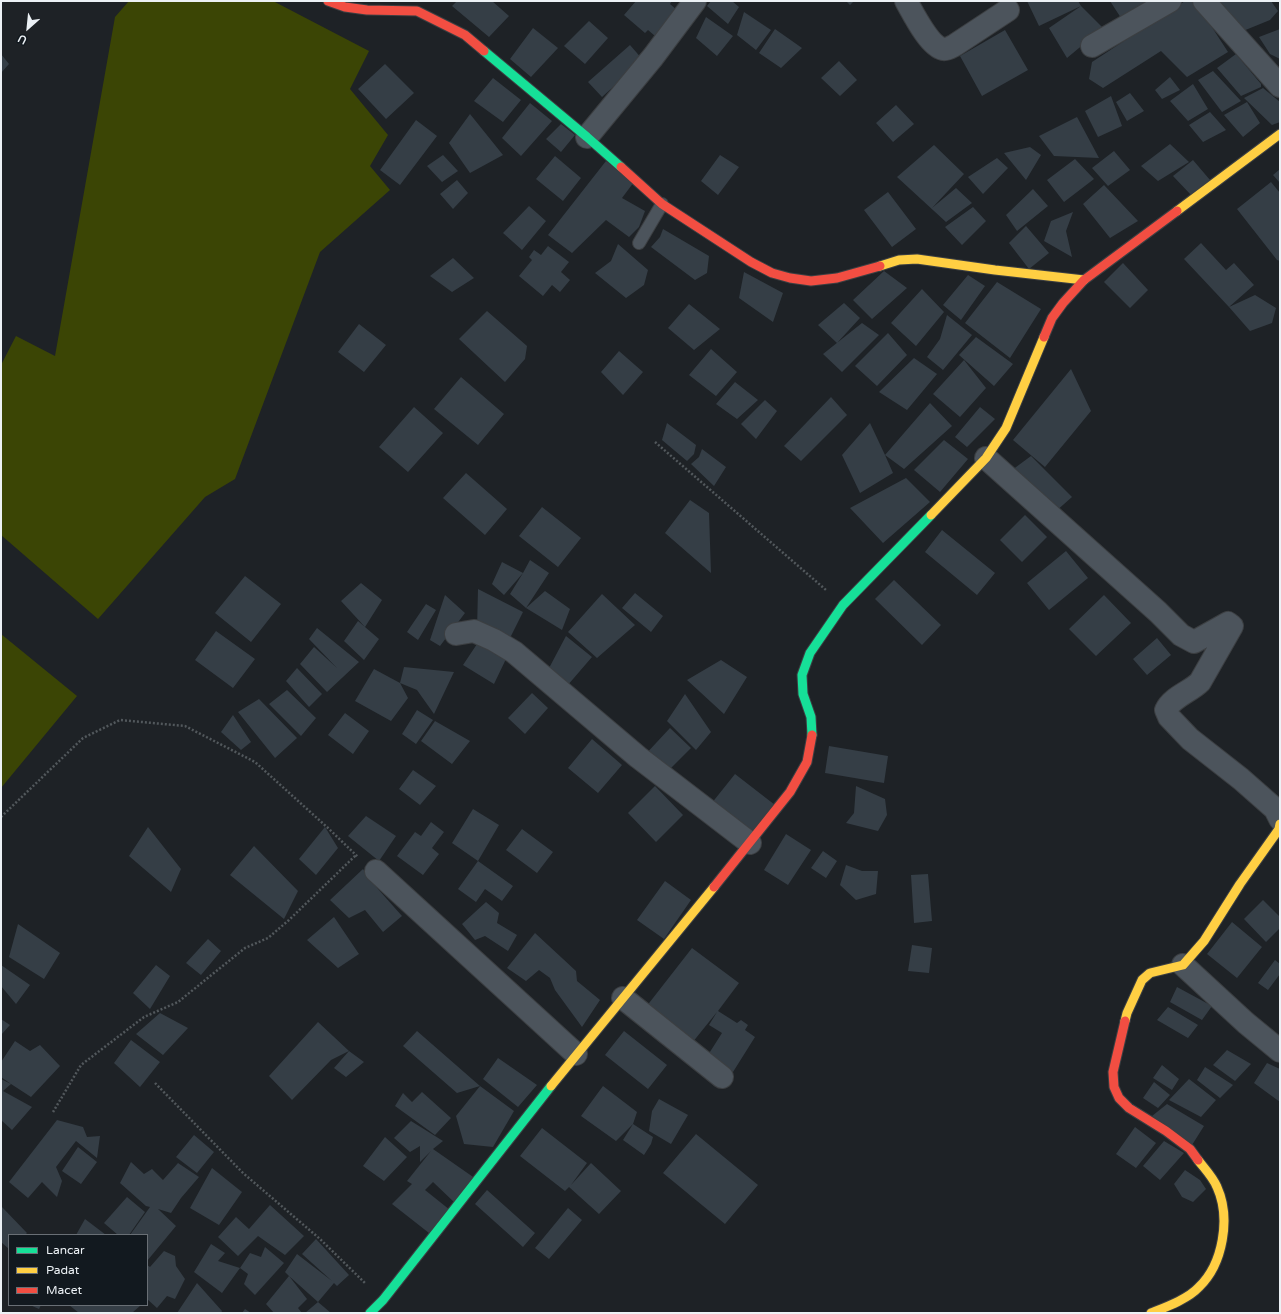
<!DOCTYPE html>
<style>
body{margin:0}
#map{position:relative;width:1281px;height:1314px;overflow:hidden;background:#1e2226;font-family:"Varela Round",sans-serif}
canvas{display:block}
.frame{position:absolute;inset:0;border:2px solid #ecf1f5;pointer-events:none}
.legend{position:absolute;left:8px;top:1234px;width:140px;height:72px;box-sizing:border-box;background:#12191f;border:1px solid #696f75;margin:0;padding:5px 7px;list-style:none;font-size:12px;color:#ecf1f5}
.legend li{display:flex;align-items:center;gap:8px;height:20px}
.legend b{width:20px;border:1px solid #696f75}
.north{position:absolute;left:8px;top:8px;width:40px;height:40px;-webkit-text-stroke:3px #12191f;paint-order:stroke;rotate:207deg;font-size:11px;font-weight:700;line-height:16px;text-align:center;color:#ecf1f5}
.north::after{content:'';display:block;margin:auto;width:14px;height:18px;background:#ecf1f5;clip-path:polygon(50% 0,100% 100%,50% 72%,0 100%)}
</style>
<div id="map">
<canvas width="1281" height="1314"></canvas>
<div class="frame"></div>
<ul class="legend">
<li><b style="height:5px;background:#16e098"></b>Lancar</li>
<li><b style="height:5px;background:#ffcf43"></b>Padat</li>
<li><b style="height:5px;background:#f24e42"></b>Macet</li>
</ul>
<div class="north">U</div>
</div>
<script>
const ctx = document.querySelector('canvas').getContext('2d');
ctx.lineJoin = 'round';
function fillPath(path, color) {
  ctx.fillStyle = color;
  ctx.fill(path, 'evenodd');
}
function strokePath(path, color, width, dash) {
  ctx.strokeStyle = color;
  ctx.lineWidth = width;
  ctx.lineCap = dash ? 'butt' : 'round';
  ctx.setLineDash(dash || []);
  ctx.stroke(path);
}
fillPath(new Path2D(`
 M129,1H273L369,51L350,89L388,135L370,166L390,190L320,252L235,479L205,497L98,619L1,535V365L16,336L55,356L115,17Z
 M1,634L77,696L1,788Z`), '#3b4505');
fillPath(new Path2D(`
 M457,1H492L509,16L489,37L452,6Z
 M636,1H672L670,4L677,10L655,36L648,30L645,33L624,15Z
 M711,1H732L739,7L728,24L707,6Z
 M846,1H854L850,5Z
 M1027,1H1078L1081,6L1103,28L1067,58L1049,28L1081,6L1039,26Z
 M1110,1H1149L1121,18Z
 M1185,1H1195L1228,52L1187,77L1161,51L1103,88L1089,79L1092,62Z
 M1219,1H1271L1278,11L1270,20L1243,31L1230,20Z
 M744,12L771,30L756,50L737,35Z
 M706,17L733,36L717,56L696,38Z
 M589,21L608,38L585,64L564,46Z
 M533,28L558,48L531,77L510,59Z
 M775,29L802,48L781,68L759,53Z
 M1280,29V59L1270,54L1259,37Z
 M1005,30L1028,70L982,96L960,56Z
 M630,45L643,60L602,97L588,82Z
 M1,54L9,64L1,73Z
 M1236,54L1261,84V87L1241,96L1217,68Z
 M839,61L857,80L840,96L821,78Z
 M385,64L414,93L386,119L358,89Z
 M1213,71L1241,101L1222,112L1198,80Z
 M1170,77L1180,90L1162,99L1155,90Z
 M493,78L521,100L503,122L474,101Z
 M1193,84L1208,109L1188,121L1170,101Z
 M1263,88L1280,102V122L1272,125L1244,98Z
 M1130,93L1144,111L1127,121L1116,102Z
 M1111,96L1122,126L1098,137L1085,111Z
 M1247,102L1260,123L1243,137L1224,115Z
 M530,103L552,121L521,156L502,138Z
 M896,105L914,124L893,142L876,123Z
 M1210,112L1226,130L1203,142L1189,125Z
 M470,114L503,155L470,173L449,143Z
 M1077,117L1099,158L1054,156L1039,136Z
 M416,120L437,136L400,185L380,170Z
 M561,124L575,135L561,152L546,139Z
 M1170,144L1189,162L1158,181L1141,166Z
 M934,145L964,174L932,208L956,188L972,203L946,222L897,177Z
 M1030,147L1041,155L1026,180L1004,153Z
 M1114,151L1130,170L1108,186L1092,168Z
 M443,155L458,171L442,182L427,166Z
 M720,155L739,167L718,195L701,181Z
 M555,156L581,178L563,201L536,179Z
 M997,158L1008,168L983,194L968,177Z
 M1075,159L1094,179L1064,202L1047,180Z
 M1193,160L1210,180L1191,195L1173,176Z
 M606,161L634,182L622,198L645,211L639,227L629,237L606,220L572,253L548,235Z
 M1280,169V183L1273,175Z
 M457,180L468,193L453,209L440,194Z
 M1271,182L1280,193V261L1277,260L1237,209Z
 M1104,185L1138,221L1110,238L1083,204Z
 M1033,189L1048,206L1017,231L1006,215Z
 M888,192L916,229L892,247L864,210Z
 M529,206L546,221L522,250L503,233Z
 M973,207L986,221L962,245L945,227Z
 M1073,212L1066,231L1072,257L1044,241L1051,221Z
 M1026,226L1049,253L1029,269L1009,243Z
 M663,229L709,256L707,273L695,280L651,247L660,237Z
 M1201,243L1226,270L1234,263L1254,285L1229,307L1184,259Z
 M618,244L648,270L644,285L626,298L595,273L611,261Z
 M548,246L569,262L561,272L570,280L560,292L552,285L543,296L519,276L532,260L529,257L534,250L541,255Z
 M453,258L474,278L452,292L430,276Z
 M1123,263L1148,290L1130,308L1104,282Z
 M884,271L907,288L872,319L853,300Z
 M744,272L783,293L773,322L739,298Z
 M968,275L985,286L961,320L943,305Z
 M997,282L1041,309L1010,358L965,323Z
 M922,289L944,312L916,346L891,323Z
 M1255,295L1276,308L1272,323L1250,331L1229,307Z
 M844,303L860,318L837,343L818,325Z
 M689,304L720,329L694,350L668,328Z
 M487,311L527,346L525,359L505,382L459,339Z
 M947,315L972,335L943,370L927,357L940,339Z
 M862,323L879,335L842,372L823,354Z
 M359,324L386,345L364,372L338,352Z
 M888,333L907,355L877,386L855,366Z
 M976,337L1013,364L994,386L959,355Z
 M711,349L737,372L716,396L689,375Z
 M619,351L643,372L623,395L601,372Z
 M914,358L937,374L907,410L879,392Z
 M964,360L986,388L960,417L933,394Z
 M1071,369L1091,411L1045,467L1013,440Z
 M461,377L504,414L478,445L434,409Z
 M735,382L758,400L737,419L716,404Z
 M831,397L847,415L801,461L784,446Z
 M765,400L777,411L756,439L741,424Z
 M930,403L952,426L904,469L885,455L893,473L860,493L842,455L870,423L885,455Z
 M414,407L443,433L408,472L379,447Z
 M980,407L995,419L967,447L955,437Z
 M667,423L696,445L694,454L687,461L662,440Z
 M944,440L968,459L940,492L914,470Z
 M702,449L726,467L714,486L691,464L699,457Z
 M1031,456L1072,497L1055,512L1012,470Z
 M466,473L507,509L485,535L443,498Z
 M906,478L930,502L883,543L850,508Z
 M690,500L709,513L711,573L665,533Z
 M542,507L581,538L558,567L519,536Z
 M1025,515L1047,537L1022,562L1000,540Z
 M942,530L995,573L977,595L925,552Z
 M1066,551L1088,578L1049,610L1027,583Z
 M530,560L549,573L526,608L510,594L523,573L504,595L492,584L502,562L523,573Z
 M245,576L281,604L251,642L215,613Z
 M894,580L941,625L922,645L875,599Z
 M361,583L382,600L365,627L341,601Z
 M478,589L523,612L506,646L477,630Z
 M545,591L570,609L562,630L526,608Z
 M635,593L663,616L651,632L622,608Z
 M602,594L635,625L597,658L568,632Z
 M445,595L465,613L440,646L430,640Z
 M1104,595L1131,623L1096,656L1069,629Z
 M426,604L436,610L418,640L407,632Z
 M358,621L379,639L364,660L344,641Z
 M317,628L359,662L327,692L300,664L314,647L337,668L309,639Z
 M216,631L255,659L233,688L195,660Z
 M566,636L592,657L567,686L548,670Z
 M1157,638L1171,655L1147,675L1133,659Z
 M479,641L506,659L494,684L463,665Z
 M721,660L747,677L724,714L687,680Z
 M404,667L454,672L434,714L417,690L400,683Z
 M297,668L322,694L309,707L286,681Z
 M374,669L400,683L408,698L391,721L355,701Z
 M287,690L316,718L301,736L269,704Z
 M532,693L548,708L525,734L508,718Z
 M685,694L711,732L696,750L667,721Z
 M259,699L297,738L275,758L238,712Z
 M417,710L433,720L416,744L402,734Z
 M345,713L369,731L353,754L328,735Z
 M233,715L251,742L241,750L221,732Z
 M435,721L470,741L452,764L421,741Z
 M670,728L691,748L665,774L643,757Z
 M592,739L622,765L598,793L568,768Z
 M829,746L888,756L884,783L825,773Z
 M413,770L436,786L420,805L399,789Z
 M735,774L775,805L752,835L711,804Z
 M655,786L683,815L656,842L628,813Z
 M856,786L885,799L887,815L878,831L846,823L854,813Z
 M473,809L499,825L478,861L452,843Z
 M366,816L396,836L379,861L348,836Z
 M431,822L444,832L432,848L439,854L423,875L397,856L415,832L421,836Z
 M148,827L181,869L171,892L129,856Z
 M325,827L338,848L316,875L299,859Z
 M522,829L553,852L537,873L506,850Z
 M786,834L811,850L788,885L764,870Z
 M254,846L298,891L284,919L230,875Z
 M823,851L837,861L826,878L811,868Z
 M478,861L513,886L502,901L485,889L476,902L458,889Z
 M846,865L862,871H878L876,894L856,900L840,885Z
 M363,869L378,889L402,916L383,932L365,910L349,918L330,900Z
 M928,874L932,921L914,923L911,875Z
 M665,881L691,900L664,939L637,920Z
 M1263,900L1280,917V928L1266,942L1244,919Z
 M486,902L499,913L497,923L517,935L508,951L485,936L475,940L462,924Z
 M334,917L359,954L338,968L307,940Z
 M1232,922L1262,947L1237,978L1207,954Z
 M18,924L60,953L44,979L9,957Z
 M535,933L576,971L577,981L600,1000L582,1027L555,990L550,978L539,970L526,981L507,968Z
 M208,939L221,951L201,975L186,963Z
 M912,945L932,948L929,973L908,971Z
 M692,948L739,983L718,1011L737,1023L741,1020L748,1025L745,1030L755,1037L733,1072L708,1055L722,1033L709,1025L717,1012L692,1043L646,1007Z
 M1275,960L1280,964V974L1268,990L1258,983Z
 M1,965L30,985L16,1004L1,986Z
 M156,965L170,976L150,1009L133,993Z
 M1177,987L1212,1006L1202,1020L1170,1002Z
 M1168,1007L1198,1025L1188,1038L1157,1020Z
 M160,1013L188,1028L163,1055L136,1034Z
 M1,1019L10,1025L1,1035Z
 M318,1022L349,1051L331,1060L292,1100L269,1076Z
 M417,1031L480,1086L457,1093L403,1046Z
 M624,1031L667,1065L648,1089L605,1055Z
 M131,1040L160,1062L140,1087L114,1063Z
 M15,1041L30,1051L40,1045L60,1066L31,1097L11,1084L3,1091L32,1107L12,1130L1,1120V1079L11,1084L1,1077V1062Z
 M1227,1050L1251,1064L1235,1081L1213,1065Z
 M349,1051L364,1062L346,1077L334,1068Z
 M498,1058L537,1085L518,1107L483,1079Z
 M1267,1063L1280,1069V1102L1254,1083Z
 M1162,1065L1179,1079L1172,1090L1153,1078Z
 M1205,1067L1233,1085L1220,1098L1197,1080Z
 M1189,1079L1216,1100L1201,1117L1169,1100Z
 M1154,1082L1170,1095L1158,1108L1143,1098Z
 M480,1086L514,1111L493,1147L464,1144L456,1116Z
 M603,1086L637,1112L633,1124L653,1137L651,1144L644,1155L623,1140L633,1124L616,1141L581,1116Z
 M422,1092L451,1118L435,1135L395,1106L403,1093L412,1102Z
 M659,1099L688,1115L671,1144L649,1131L652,1111Z
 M1167,1104L1204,1126L1192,1145L1152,1116Z
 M57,1120L83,1127L87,1137L100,1136L97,1158L76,1141L56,1167L62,1181L57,1197L42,1182L28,1198L9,1182Z
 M411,1121L443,1141L433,1149L476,1179L455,1203L433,1182L425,1190L450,1210L429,1233L392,1204L412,1184L407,1181L431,1151L420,1162V1146L410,1152L394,1138Z
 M1135,1127L1156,1143L1136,1168L1116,1154Z
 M542,1128L587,1163L571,1185L591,1163L621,1191L599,1214L569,1187L565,1191L520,1156Z
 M696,1134L758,1185L725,1224L663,1173Z
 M194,1135L214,1152L197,1173L176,1157Z
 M385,1137L407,1157L384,1181L363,1166Z
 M1164,1141L1184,1153L1160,1180L1143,1166Z
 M78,1147L97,1162L81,1184L62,1171Z
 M131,1162L144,1174L152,1169L163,1180L178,1163L199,1177L181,1198L171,1213L158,1209L176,1226L147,1261V1235H130L150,1207L146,1206L120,1183Z
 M212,1168L242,1192L219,1225L190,1208Z
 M1185,1170L1200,1180L1206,1189L1193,1202L1182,1197L1174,1184Z
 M487,1190L535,1233L523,1247L475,1204Z
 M127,1197L145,1212L129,1235H118L104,1223Z
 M270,1205L304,1236L285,1255L258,1236L238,1256L218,1237L236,1217L249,1229Z
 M1,1206L27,1233L25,1235H9V1249L1,1242Z
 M568,1208L582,1220L549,1259L535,1248Z
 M85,1219L106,1235H76Z
 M316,1239L349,1275L337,1286L334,1283L318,1302L331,1313H305L318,1302L289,1276L307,1299L298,1308L302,1313H274L266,1304L289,1276L285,1272L297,1254L332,1281L302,1254Z
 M211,1244L225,1253L218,1261L240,1268L222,1293L194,1272Z
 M265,1247L284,1263L255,1295L244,1284L248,1274L240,1268L250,1253L261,1257Z
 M164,1251L175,1256L176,1266L185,1279L175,1299L167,1296L157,1308L147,1299V1265L150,1267Z
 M197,1283L222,1311L221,1313H177Z
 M30,1305H41L39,1309Z
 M69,1305H141L132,1313H79Z
 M245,1309L251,1313H242Z`), '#353e46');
const lane = new Path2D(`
 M639,243L662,204`);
const street = new Path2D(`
 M906,1C913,13 929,46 943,49C947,50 951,47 955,45L1008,10
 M1204,1L1280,86
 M1092,46L1170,1
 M587,137L653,57L695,1
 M986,458L1158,612L1181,635L1194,642L1228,623L1232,626L1200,682C1190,692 1172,697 1166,710L1169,717L1190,739L1241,779L1275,809L1280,819
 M456,634L474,631L494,640L514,652L638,757L750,843
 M376,871L576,1054
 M1183,965L1246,1023L1280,1051
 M623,998L722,1077`);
const fast = new Path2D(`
 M484,51L587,137L621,167
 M812,735L811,717L803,694L802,675L810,653L843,605L931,515
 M370,1313L383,1300L551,1086`);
const slow = new Path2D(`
 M1177,211L1280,134
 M880,266L899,260L917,259L995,270L1084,280
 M931,515L986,458L1006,428L1044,337
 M1125,1021L1127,1013L1142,980L1150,973L1183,965L1204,941L1240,884L1279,829L1280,824
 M551,1086L714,887
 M1151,1313C1166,1307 1188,1299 1199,1287C1223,1264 1231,1218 1217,1187C1213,1177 1204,1168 1198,1160`);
const jam = new Path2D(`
 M328,1L345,7L367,10L417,11L465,35L484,51
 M621,167L662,204L751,262L772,273L790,278L811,281L837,278L880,266
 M1044,337L1052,318L1063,303L1084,280L1177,211
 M714,887L790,792L807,762L812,735
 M1125,1021L1113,1072L1114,1087L1119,1098L1129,1108L1166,1131L1190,1149L1198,1160`);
strokePath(lane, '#3c3f42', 14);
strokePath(street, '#3c3f42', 24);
strokePath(fast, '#3c3f42', 11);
strokePath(slow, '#3c3f42', 11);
strokePath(jam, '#3c3f42', 11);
strokePath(new Path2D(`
 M655,442L826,590
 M1,817L83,738L120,720L185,726L255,762L328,828L358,857
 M155,1083L243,1173L320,1239L366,1284
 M53,1112L81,1065L144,1017L178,1002L245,948L268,938L289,920L356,855`), '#52585c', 2.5, [2, 2]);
strokePath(lane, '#4c545c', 12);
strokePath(street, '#4c545c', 22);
strokePath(fast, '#16e098', 9);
strokePath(slow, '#ffcf43', 9);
strokePath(jam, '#f24e42', 9);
</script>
